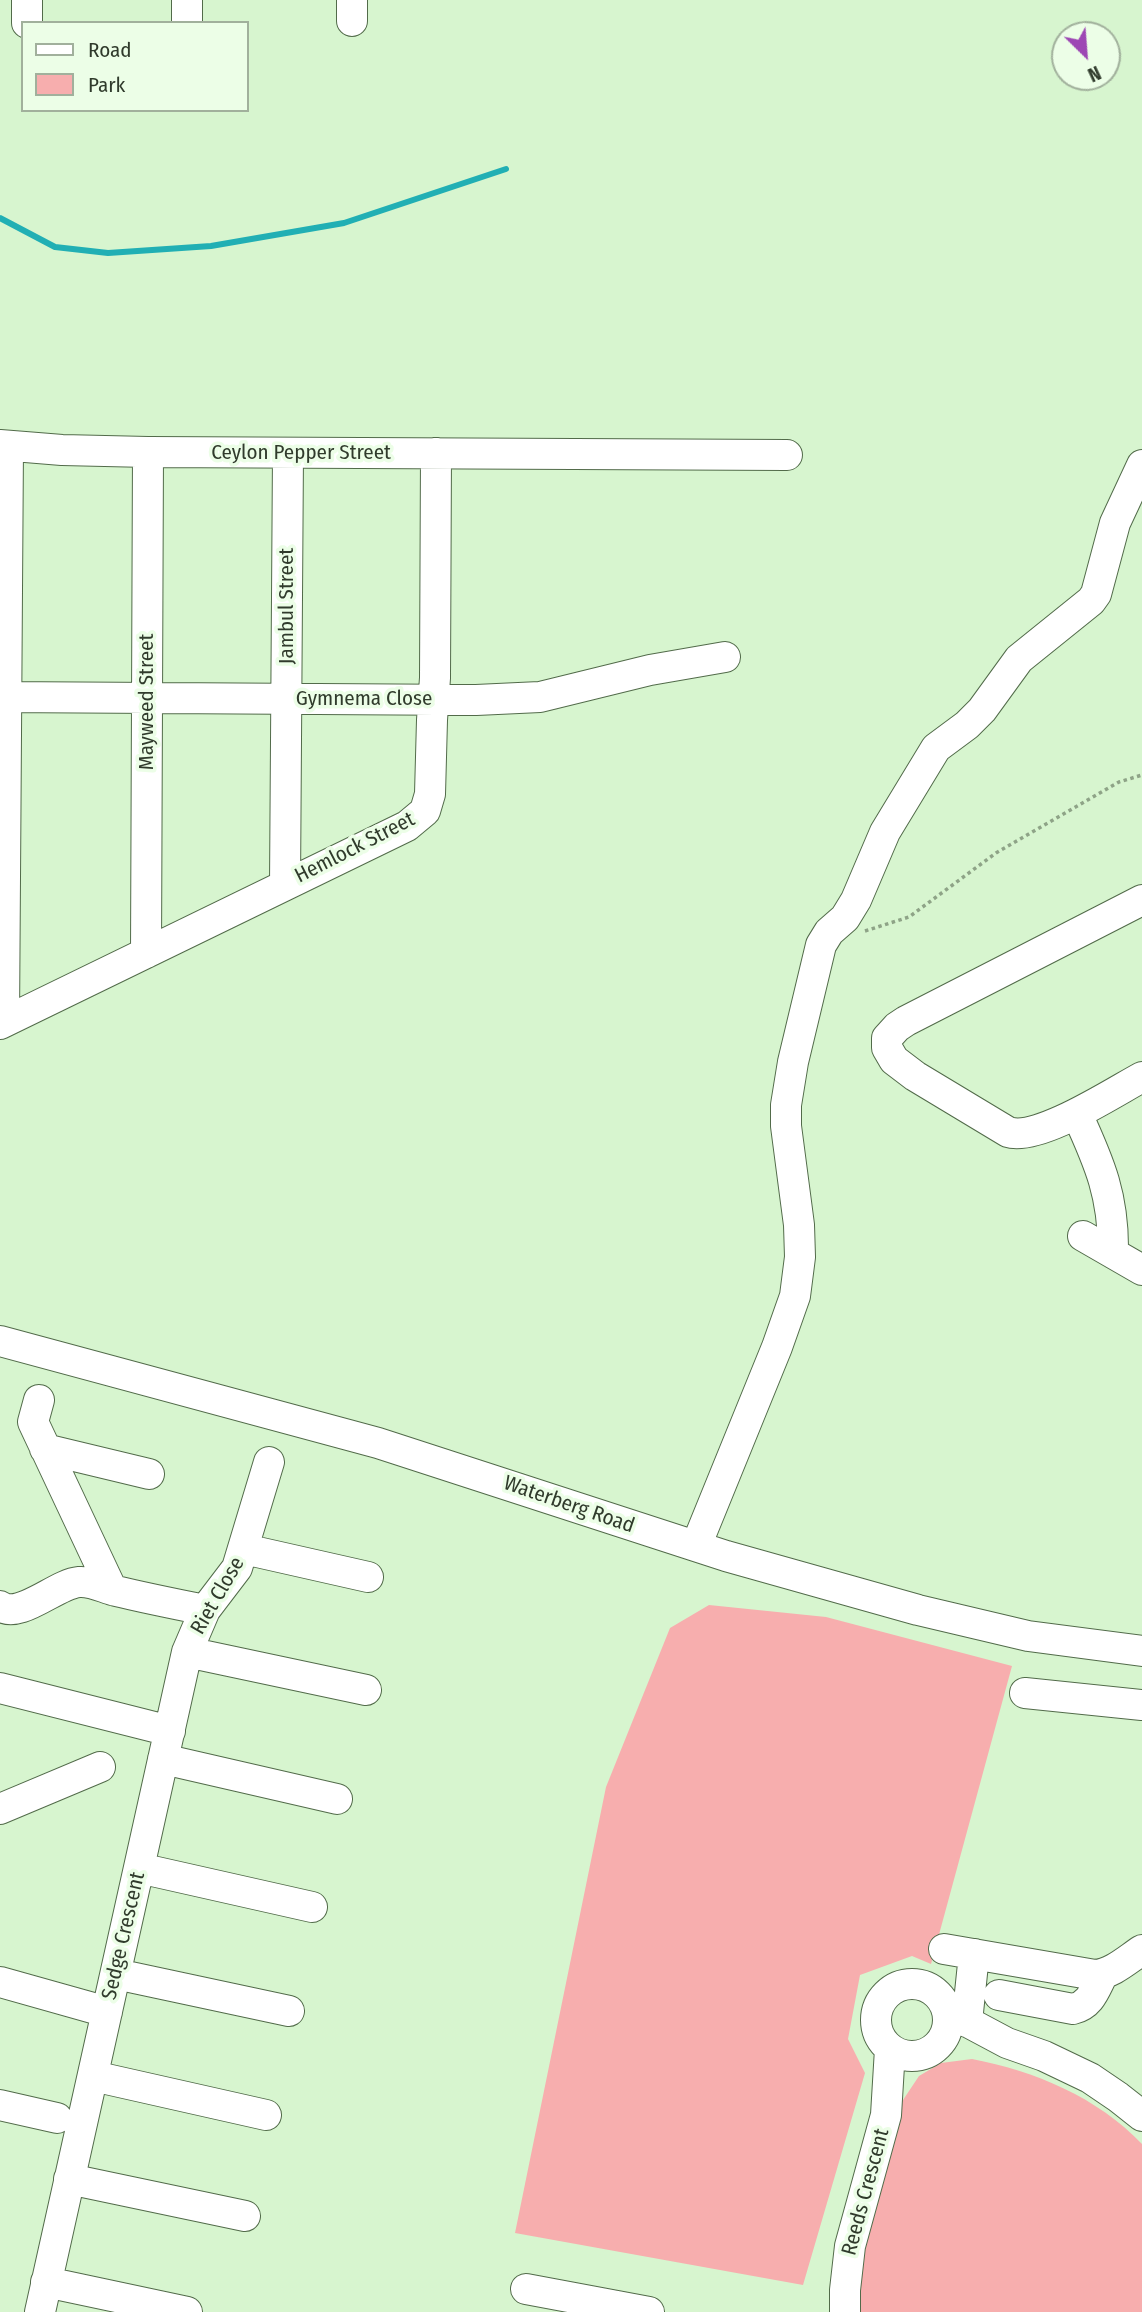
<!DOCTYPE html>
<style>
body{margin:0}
#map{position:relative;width:1142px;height:2312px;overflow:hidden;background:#d7f5cf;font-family:"Fira Sans Condensed",sans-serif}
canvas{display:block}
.legend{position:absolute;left:21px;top:21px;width:228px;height:91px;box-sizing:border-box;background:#ecfee7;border:2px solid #a1b09c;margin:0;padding:9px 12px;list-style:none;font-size:21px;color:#303b2c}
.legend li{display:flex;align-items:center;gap:14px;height:35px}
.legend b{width:35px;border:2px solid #a1b09c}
.north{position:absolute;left:1051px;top:21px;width:70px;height:70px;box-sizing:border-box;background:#ecfee7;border:2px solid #a1b09c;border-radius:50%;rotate:155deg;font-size:19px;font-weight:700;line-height:28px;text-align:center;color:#303b2c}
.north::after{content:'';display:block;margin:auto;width:24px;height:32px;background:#9d47b4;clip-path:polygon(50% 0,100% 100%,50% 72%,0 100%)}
</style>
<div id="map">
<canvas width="1142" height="2312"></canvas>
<ul class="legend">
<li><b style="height:9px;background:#fff"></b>Road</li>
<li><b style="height:19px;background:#f7aeae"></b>Park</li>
</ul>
<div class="north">N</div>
</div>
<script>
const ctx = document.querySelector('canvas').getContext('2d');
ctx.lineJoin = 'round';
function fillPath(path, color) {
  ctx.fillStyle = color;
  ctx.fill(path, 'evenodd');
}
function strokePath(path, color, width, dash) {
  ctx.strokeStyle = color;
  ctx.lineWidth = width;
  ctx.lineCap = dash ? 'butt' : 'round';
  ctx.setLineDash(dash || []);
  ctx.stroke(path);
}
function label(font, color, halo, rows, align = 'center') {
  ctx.font = font + ' "Fira Sans Condensed",sans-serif';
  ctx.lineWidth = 7;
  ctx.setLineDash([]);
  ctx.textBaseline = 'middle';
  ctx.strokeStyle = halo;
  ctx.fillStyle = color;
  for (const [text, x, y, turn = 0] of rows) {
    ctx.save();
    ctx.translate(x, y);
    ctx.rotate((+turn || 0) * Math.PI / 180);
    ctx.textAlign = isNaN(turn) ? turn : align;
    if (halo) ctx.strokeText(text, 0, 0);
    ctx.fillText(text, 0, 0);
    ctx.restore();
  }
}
fillPath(new Path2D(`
 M709,1605L826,1617L1012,1666L931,1964L912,1956L860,1975L848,2039L865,2073L803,2285L515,2233L606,1787L670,1628Z
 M972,2059C1035,2071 1097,2097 1142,2144V2312H858L865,2237L895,2112L919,2076L941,2063Z`), '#f7aeae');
strokePath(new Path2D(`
 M0,218L55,247L108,253L211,246L344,223L506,169`), '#21afb4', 6);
const minor = new Path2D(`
 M27,0V23
 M187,0V23
 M352,0V21
 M0,445L62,450L148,452L787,455
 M0,697L476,700L540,697L650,670L725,657
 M285,885L288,453
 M1142,900L906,1021L897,1027L887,1038V1048L894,1060L915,1076L1008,1132C1038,1142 1114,1092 1142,1077
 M146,953L148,452
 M4,1022L8,446
 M0,1024L407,826L425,811L430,794L432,720L435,678L436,453
 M1077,1114C1100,1164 1114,1197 1113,1253
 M1083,1236L1142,1270
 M0,1341L378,1443L726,1556L918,1610L1028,1636L1142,1651
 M39,1400L33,1422L112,1590
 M45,1449L149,1474
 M696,1546L777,1347L795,1296L800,1257L799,1225L786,1126V1105L793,1062L821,945L829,932L845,918L856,900L885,832L936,748L967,725L982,710L1019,659L1091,601L1096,594L1115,523L1142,465
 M244,1549L368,1577
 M0,1606C20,1620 56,1584 79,1582C91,1581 104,1588 116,1591C145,1598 175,1604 205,1610
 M187,1652L366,1690
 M0,1688L170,1731
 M1025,1693L1142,1705
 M163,1759L337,1799
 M0,1809L100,1767
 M139,1868L312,1907
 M944,1949L1095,1975C1112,1974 1128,1959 1142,1950
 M116,1974L289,2011
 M0,1982L107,2012
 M876 2020a36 36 0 1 1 72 0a36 36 0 1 1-72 0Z
 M999,1995L1073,2009C1091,2005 1095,1989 1103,1974
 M947,2011L1007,2043L1044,2056L1090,2078L1118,2097L1142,2116
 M967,2022L974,1954
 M93,2076L266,2115
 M0,2105L57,2118
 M69,2179L245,2216
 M46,2282L187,2312
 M526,2289L649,2312
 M40,2312L187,1652L205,1610L237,1568L269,1462
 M845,2312V2290L850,2246L886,2115L890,2049`);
strokePath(minor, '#526b4a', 32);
strokePath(new Path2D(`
 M865,931L909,917L996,853L1119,782L1142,775`), '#8ea387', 3.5, [3.5, 3.5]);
strokePath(minor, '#fff', 30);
label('21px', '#303b2c', '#ecfee7', [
 ["Ceylon Pepper Street",301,453],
 ["Jambul Street",287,606,-90],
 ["Gymnema Close",364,699],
 ["Mayweed Street",147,702,-90],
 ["Hemlock Street",355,848,-27],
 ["Waterberg Road",569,1505,19],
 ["Riet Close",218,1596,-60],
 ["Sedge Crescent",124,1936,-77],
 ["Reeds Crescent",866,2192,-75]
]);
</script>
